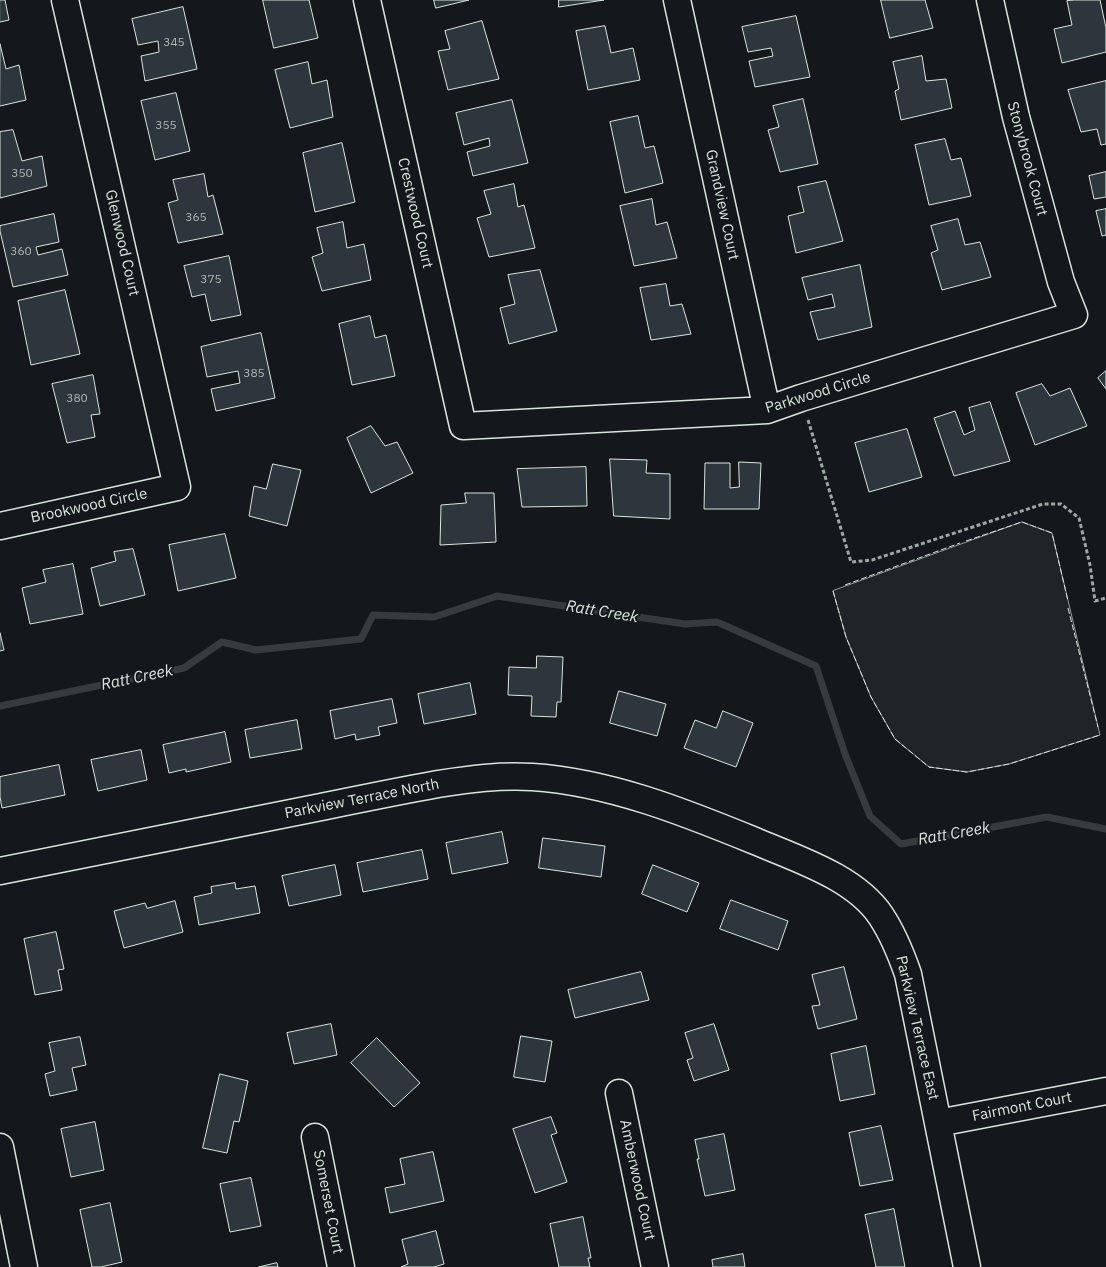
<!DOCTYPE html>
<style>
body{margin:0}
canvas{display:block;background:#14181c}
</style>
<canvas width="1106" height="1267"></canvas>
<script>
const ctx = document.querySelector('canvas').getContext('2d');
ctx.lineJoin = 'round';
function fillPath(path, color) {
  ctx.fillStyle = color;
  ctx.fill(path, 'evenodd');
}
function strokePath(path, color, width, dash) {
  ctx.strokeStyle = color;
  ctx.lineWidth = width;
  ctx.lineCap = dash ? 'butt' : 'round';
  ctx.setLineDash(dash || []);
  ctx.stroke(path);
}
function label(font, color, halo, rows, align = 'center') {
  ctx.font = font + ' "IBM Plex Sans",sans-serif';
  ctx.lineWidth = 4;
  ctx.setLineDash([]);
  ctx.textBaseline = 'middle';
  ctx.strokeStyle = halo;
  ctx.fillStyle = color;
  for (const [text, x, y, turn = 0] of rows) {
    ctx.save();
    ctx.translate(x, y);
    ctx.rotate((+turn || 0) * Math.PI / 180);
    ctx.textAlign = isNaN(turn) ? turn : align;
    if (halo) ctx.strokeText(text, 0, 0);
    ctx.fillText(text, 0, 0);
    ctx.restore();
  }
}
const green = new Path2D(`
 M1022,522L1052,533L1100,735L1009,764L967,772L929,767L895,739L871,697L846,637L833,591Z`);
fillPath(green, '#202428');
strokePath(green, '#939e99', 1);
strokePath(new Path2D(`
 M0,706L184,668L222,642L256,650L361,639L373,615L434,617L497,596L685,624L717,622L816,666L845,754L870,816L901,844L1047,817L1106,829`), '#363b3e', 7);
const building = new Path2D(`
 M0,0H5L9,20L0,22Z
 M263,0H309L318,38L274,48Z
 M434,0H469L436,8Z
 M559,0H604L559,7Z
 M881,0H925L933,28L890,38Z
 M1075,0H1100L1106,28V52L1062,63L1054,29L1072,25L1067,1Z
 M183,7L197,69L145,81L141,56L159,52L158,41L138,45L132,19Z
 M796,16L810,77L755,87L749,61L773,56L771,48L748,52L742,27Z
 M482,21L499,79L448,90L438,51L450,49L445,31Z
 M605,26L611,53L633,48L640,80L588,90L576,31Z
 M0,44L6,69L19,65L26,100L0,106Z
 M922,56L926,81L946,79L952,108L901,120L895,91L899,89L893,62Z
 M308,62L312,84L327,80L333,117L290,128L275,70Z
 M1106,81V144L1101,145L1097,129L1081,132L1068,90Z
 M176,93L190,151L155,160L141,101Z
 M803,99L818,164L780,172L768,130L779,127L773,106Z
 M512,100L528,163L473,176L467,152L490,146L489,138L464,145L456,113Z
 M638,116L645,148L654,146L663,183L625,193L610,122Z
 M13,130L22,161L42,156L47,186L0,198V132Z
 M945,139L951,160L961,158L971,196L929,205L915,145Z
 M342,143L355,202L315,212L303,153Z
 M1106,172V197L1094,199L1089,176Z
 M204,174L208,197L213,195L223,234L178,243L168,203L178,200L173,180Z
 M826,181L843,241L796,253L788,216L804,212L798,187Z
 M514,184L518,207L524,205L535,248L489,257L477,218L491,214L484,191Z
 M652,199L656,225L667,222L677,258L634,266L620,206Z
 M1106,209V235L1102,236L1096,211Z
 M54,214L59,242L36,247L38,255L62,249L68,275L13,287L0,231V226Z
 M958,219L965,245L980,242L991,277L942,290L931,253L938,250L931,226Z
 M343,222L347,248L364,244L371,280L322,291L312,257L323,253L317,228Z
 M229,256L241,315L211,321L205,294L192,297L184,266Z
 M860,265L872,327L818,340L810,312L835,307L832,294L808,300L802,278Z
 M540,270L557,331L509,344L500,308L515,304L508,275Z
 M666,284L670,306L682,304L691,334L651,340L640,288Z
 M65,290L80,354L31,365L18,301Z
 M370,316L375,338L386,335L395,376L352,385L339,324Z
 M261,333L275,398L216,411L211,389L240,383L238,371L207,377L201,347Z
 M1106,371V389L1098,378Z
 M93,375L100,414L91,415L95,437L67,443L52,384Z
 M1042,384L1050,396L1070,388L1087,426L1035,445L1016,393Z
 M990,402L1010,461L954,476L934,418L955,411L964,435L975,430L969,408Z
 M371,426L385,446L397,442L413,473L371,493L347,438Z
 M907,429L922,477L869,492L855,443Z
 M610,459L647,460L646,473L670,474V519L614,516Z
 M739,462L761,463L759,509H704L705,463H730V488L739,487Z
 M273,464L301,470L287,526L249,516L254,486L266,489Z
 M586,467L587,506L522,507L517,469Z
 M465,493H494L496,542L440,545L441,505L466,503Z
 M225,534L236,578L178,591L169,545Z
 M133,549L145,595L100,606L91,568L116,561L114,552Z
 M73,564L83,614L30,624L22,588L46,582L43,570Z
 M0,633L4,650L0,651Z
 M537,656L563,657L561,702H557L556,717L531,716L532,696L508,695L509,667L536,668Z
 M470,683L476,714L424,724L418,694Z
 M619,691L666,704L657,736L610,723Z
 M392,699L397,723L378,727L380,735L356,740L355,734L335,739L330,711Z
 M723,711L753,723L736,767L684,748L695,720L716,728Z
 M297,720L302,749L250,758L245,730Z
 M225,732L231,762L186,772V769L169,773L163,745Z
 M141,750L147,780L98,791L91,760Z
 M59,765L65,795L2,808L0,797V777Z
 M502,832L508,863L452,874L446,843Z
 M543,838L605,846L601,877L539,868Z
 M422,850L428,879L363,892L357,863Z
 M335,865L341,895L289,906L282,876Z
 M653,865L699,883L687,912L642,894Z
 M235,883L236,889L255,886L260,913L199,925L194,897L212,893L211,887Z
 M731,900L788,921L778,950L720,929Z
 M175,901L183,932L124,948L114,911L145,903L147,908Z
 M56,932L64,969L58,970L62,990L35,995L24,939Z
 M844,967L857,1019L818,1029L812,1006L820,1005L812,975Z
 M641,972L649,1000L575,1018L568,990Z
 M331,1024L337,1055L294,1064L287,1033Z
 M714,1024L729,1070L694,1081L687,1060L693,1058L685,1033Z
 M521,1036L552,1041L545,1082L514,1077Z
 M80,1037L86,1065L72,1068L77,1090L50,1096L45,1074L55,1071L49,1043Z
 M377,1038L420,1083L394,1107L351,1063Z
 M866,1046L875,1094L840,1101L831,1054Z
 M220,1074L248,1081L239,1122L234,1121L227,1153L203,1148Z
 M551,1117L557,1133L551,1135L567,1182L535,1193L513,1129Z
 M95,1122L104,1170L71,1177L61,1129Z
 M881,1126L893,1180L860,1186L849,1133Z
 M724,1134L735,1190L705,1196L697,1159H699L695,1140Z
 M433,1152L444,1201L390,1213L385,1188L405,1184L400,1159Z
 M251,1178L261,1226L230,1232L220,1184Z
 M110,1203L122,1262L101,1267H92L80,1210Z
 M894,1209L905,1267H876L865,1215Z
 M583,1217L591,1258H588L590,1267H559L550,1224Z
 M436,1231L444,1264L434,1267H401L408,1264L402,1240Z
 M743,1254L745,1267H713L712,1260Z
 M277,1263L278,1267H259Z`);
fillPath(building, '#2c363c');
strokePath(building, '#d8e6dc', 1);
const minor = new Path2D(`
 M367,0L463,426L767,410L801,398L1074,315L1061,282L1016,117L990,0
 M677,0L767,410
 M0,526L177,487L65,0
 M0,871C107,849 214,828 321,807C360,799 399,791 438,784C470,779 500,775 532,777C609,782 684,812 755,841C797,859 855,877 881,916C893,934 901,954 908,974L967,1267
 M619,1093L655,1267
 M938,1123L1106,1091
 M315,1137L341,1267
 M0,1147L24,1267`);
strokePath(minor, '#d8e6dc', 29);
strokePath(new Path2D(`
 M808,420L851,562L872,560L1043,504H1061L1079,518L1090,565L1095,601L1106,598`), '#9da8a2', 3, [4, 2.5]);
strokePath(minor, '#14181c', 26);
strokePath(new Path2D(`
 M966,541L1022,522L1052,533L1068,601
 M845,585L960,543
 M833,591L846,637L871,697L895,739L929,767L967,772L1009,764L1100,735
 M1068,608L1098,727`), '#d8e6dc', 1, [6, 2.5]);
label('12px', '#adbab4', null, [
 ["345",174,43],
 ["355",166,126],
 ["350",22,174],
 ["365",196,218],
 ["360",21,252],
 ["375",211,280],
 ["385",254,374],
 ["380",77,399]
]);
label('15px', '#d8e6dc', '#14181c', [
 ["Stonybrook Court",1027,159,75],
 ["Grandview Court",722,205,78],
 ["Crestwood Court",415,213,77],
 ["Glenwood Court",122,243,77],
 ["Parkwood Circle",818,393,-17],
 ["Brookwood Circle",89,506,-12],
 ["Parkview Terrace North",362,799,-11],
 ["Parkview Terrace East",917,1028,77],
 ["Fairmont Court",1022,1107,-11],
 ["Amberwood Court",637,1180,78],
 ["Somerset Court",328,1202,79]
]);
label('italic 16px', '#d8e6dc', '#14181c', [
 ["Ratt Creek",602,612,9],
 ["Ratt Creek",137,678,-12],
 ["Ratt Creek",954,834,-10]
]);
</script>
